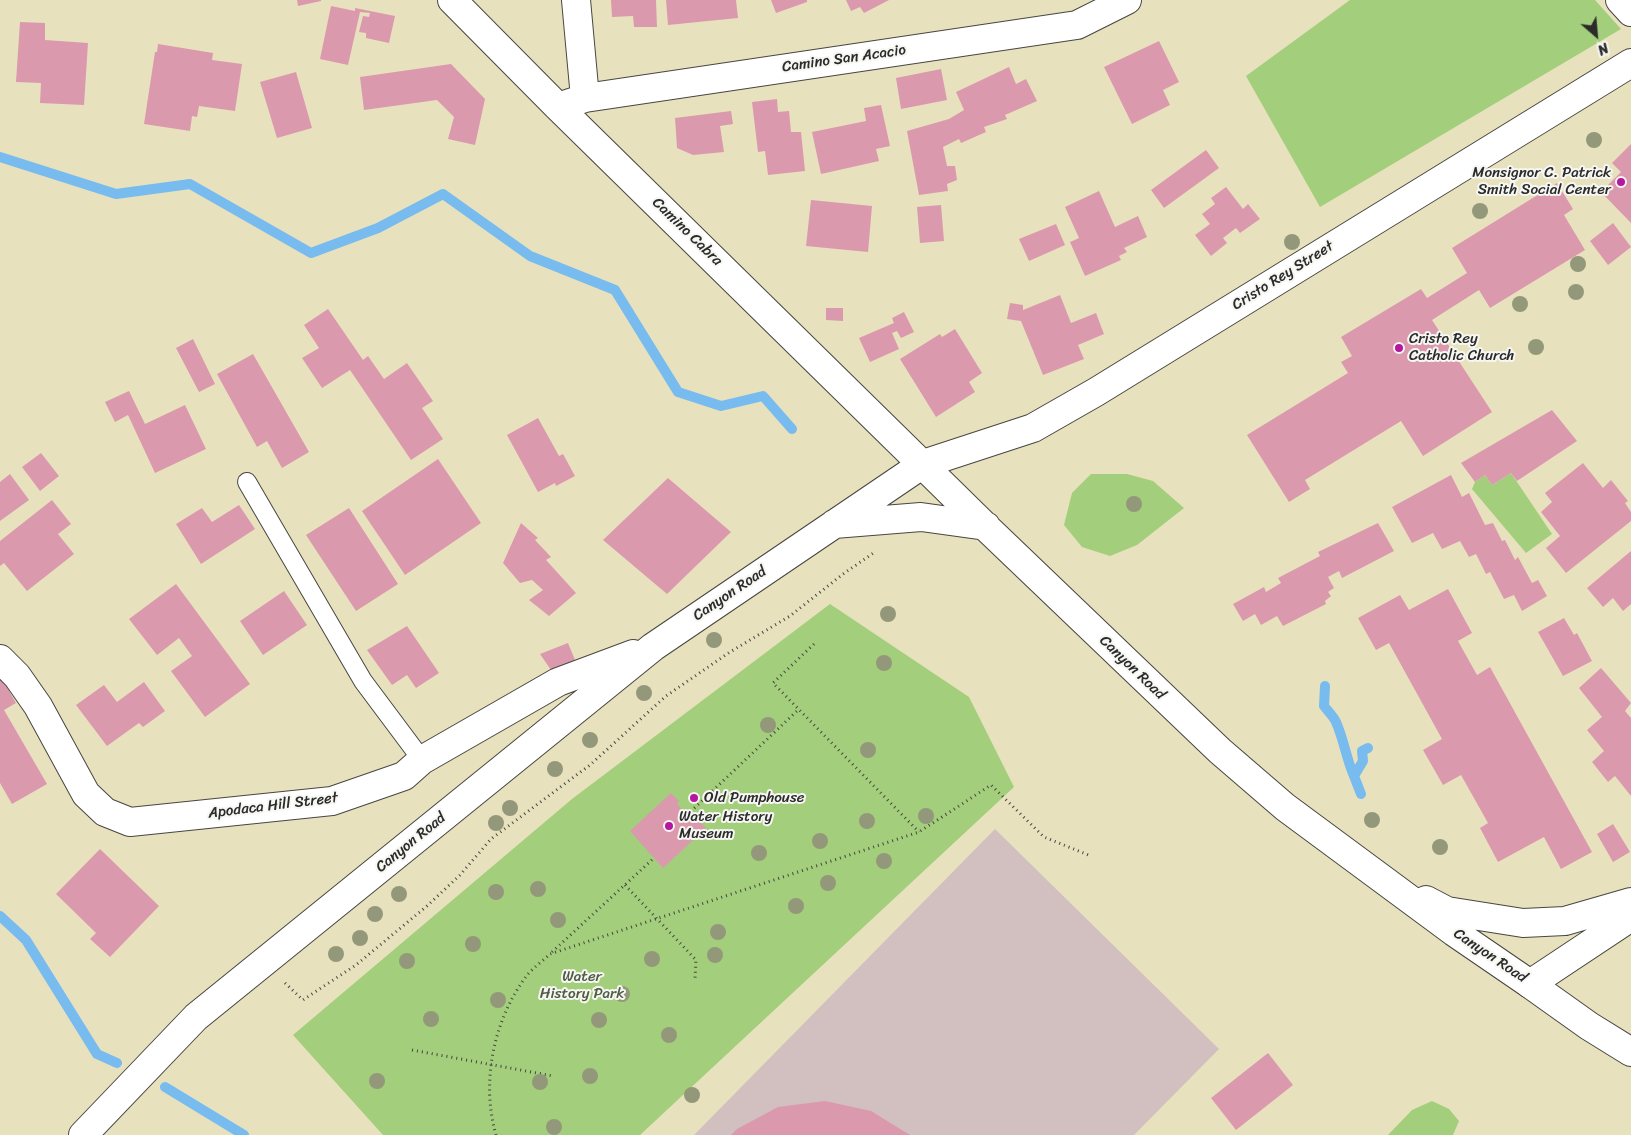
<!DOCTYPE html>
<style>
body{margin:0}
#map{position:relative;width:1631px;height:1135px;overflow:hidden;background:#e8e1be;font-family:Sriracha,sans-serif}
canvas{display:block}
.north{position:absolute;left:1571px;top:10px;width:50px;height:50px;-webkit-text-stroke:4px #f6f6f2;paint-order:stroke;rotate:153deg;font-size:14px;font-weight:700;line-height:20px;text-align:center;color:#2b2b2b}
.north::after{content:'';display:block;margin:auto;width:18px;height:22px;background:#2b2b2b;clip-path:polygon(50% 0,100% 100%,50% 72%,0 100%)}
</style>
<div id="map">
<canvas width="1631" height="1135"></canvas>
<div class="north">N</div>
</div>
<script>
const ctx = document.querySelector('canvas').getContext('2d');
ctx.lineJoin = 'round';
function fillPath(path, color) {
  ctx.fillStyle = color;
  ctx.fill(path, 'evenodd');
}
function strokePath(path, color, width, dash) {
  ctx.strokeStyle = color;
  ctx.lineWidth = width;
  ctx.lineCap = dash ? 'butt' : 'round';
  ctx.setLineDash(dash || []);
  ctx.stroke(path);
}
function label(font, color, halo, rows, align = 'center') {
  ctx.font = font + ' Sriracha,sans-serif';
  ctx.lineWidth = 4;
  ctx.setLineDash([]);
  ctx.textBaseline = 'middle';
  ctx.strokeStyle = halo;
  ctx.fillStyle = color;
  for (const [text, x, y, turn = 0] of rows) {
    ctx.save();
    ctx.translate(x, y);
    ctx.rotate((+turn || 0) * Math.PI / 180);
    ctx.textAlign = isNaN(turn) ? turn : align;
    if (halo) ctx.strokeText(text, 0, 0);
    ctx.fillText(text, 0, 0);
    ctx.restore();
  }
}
fillPath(new Path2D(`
 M995,829L1219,1049L1134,1135H694Z`), '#d2bfc0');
fillPath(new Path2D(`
 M1350,0H1595L1621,29L1320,207L1246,76Z
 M1511,473L1552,534L1526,553L1472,489L1475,482L1485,475L1492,485Z
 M1091,474H1127L1153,481L1184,508L1137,545L1110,556L1082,547L1064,525L1072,493Z
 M830,604L969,697L1014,787L640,1135H383L293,1035L572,799Z
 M1432,1101L1449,1109L1459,1121L1453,1135H1388L1412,1110Z`), '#a3ce7b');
strokePath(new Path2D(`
 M0,157L116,194L190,184L311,253L378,228L443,194L530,256L615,290L678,392L721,406L763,396L792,429
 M1325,686L1324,706C1328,711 1334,717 1336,722C1344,740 1346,758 1354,776
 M1361,794L1354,776L1363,761L1362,751L1368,748
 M0,916L26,940L97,1054L117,1063
 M165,1087L244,1135`), '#78bbee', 10);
fillPath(new Path2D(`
 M297,0H321V1L298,6Z
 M611,0H656L657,27H634L633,16L612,17Z
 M666,0H736L738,18L668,25Z
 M771,0H807V2L776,13Z
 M846,0H889L864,13L860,7L851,11Z
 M331,6L355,11V8L395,16L389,43L366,38V33L359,32L363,16L369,17L370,13L360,12L348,65L320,59Z
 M20,22L45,23V40L88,43L84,105L40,103L41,83L16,82Z
 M1159,41L1179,82L1163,90L1170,105L1132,124L1104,67Z
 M158,44L213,53L212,60L242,64L235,111L199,106L197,117L192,116L190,131L144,124L155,52H157Z
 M451,64L485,99L475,145L448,139L454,117L437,100L364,110L360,77Z
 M1009,67L1016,84L1026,79L1037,101L1005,115L1007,119L984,127L986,132L961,143L959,139L943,147L947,166H955L957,180L947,184L948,191L919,195L907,131L949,119L964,110L956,92Z
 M941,69L947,100L901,109L896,78Z
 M296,72L312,128L277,138L260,82Z
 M777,99L778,112L789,111L791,132H801L805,171L768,175L765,151L758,152L752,102Z
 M881,105L890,146L876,149L879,161L821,174L812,132L866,121L864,108Z
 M731,111L733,124L720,126L724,152L693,155L677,148L675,118Z
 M1631,144V223L1601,192L1621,172L1612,163Z
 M1206,150L1219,168L1164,208L1151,190Z
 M1557,183L1573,209L1564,215L1585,250L1490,308L1479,290L1432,320L1492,412L1423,456L1401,421L1305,480L1310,489L1289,502L1247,435L1348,373L1341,362L1352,356L1341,337L1421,289L1427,298L1467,273L1452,248Z
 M1226,187L1243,209L1248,204L1260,219L1240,233L1236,228L1223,238L1227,243L1211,256L1195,235L1210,224L1202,214L1215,204L1211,198Z
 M1099,191L1115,227L1138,216L1147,237L1124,248L1127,252L1119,256L1121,260L1085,276L1070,242L1079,238L1065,207Z
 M811,200L872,206L868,252L806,246Z
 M941,205L944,241L920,243L917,207Z
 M1613,223L1631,247L1608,265L1590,241Z
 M1056,224L1065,245L1029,261L1019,239Z
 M1060,295L1071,323L1096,313L1104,334L1078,345L1084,359L1043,375L1021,321L1007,319L1010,303L1023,305V310Z
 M826,308H843V321L826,320Z
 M328,309L363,360L368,356L384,379L407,363L433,401L422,408L443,439L411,460L350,370L322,388L302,358L319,348L304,325Z
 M904,312L914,332L901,338L897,331L892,333L899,349L870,362L859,338L894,323L892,318Z
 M955,329L982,373L969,382L975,392L936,417L900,359L940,334L942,337Z
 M193,339L215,384L199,392L176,348Z
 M253,354L309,452L282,468L267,441L257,447L217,374Z
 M129,391L145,424L185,405L206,449L155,473L128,415L115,422L105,402Z
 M1552,410L1577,441L1517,481L1511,473L1492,485L1485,475L1475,482L1461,463Z
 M538,418L559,456L563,454L575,476L556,486L555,483L538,492L507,435Z
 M41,453L59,476L40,491L22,467Z
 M438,459L481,523L405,575L362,511Z
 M1583,463L1603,488L1611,480L1628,501L1625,503L1631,512V521L1566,573L1546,548L1560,536L1541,512L1552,502L1545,493Z
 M10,474L29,500L0,521V482Z
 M1451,475L1462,497L1469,493L1485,525L1493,523L1502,541L1505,540L1515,560L1518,557L1532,583L1538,580L1547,596L1522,611L1514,595L1504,599L1490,572L1486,574L1476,554L1469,557L1460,541L1442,549L1433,533L1412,543L1392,507Z
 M668,478L731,532L667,594L603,540Z
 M52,500L71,524L58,534L74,554L27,591L4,563L0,566V541Z
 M239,505L255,529L201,564L176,524L202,508L212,522Z
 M349,508L398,584L356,611L306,535Z
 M521,523L538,538L535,540L551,557L546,560L576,593L549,616L529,600L543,590L532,580L520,583L503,563Z
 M1378,523L1394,551L1342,578L1339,571L1328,577L1334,588L1328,592L1331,596L1325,601L1326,604L1283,626L1277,616L1261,625L1255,614L1243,621L1233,604L1264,587L1266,592L1281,583L1278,578L1320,556L1318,552Z
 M1631,551V604L1623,611L1613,598L1603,607L1587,588Z
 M176,584L250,684L205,717L171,671L192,656L179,638L157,655L129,619Z
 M1448,589L1472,633L1458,641L1477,675L1490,667L1592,852L1561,869L1544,837L1498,862L1480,828L1488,823L1461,775L1443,785L1423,750L1442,739L1389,643L1376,650L1358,618L1400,595L1409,610Z
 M284,591L307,625L263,655L240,621Z
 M1564,618L1574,635L1577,633L1592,661L1563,676L1538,632Z
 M407,626L439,673L416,688L407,675L392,685L367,650Z
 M568,643L575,660L551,670L540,654Z
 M1601,668L1631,703L1625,711L1631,718V796L1615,776L1608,782L1592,762L1604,751L1587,730L1602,717L1579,688Z
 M0,675L16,703L4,710L47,784L12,804L0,783Z
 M144,682L165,711L143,727L139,723L107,746L76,705L104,685L117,702Z
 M671,793L679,801L677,804L687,815L690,818L693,815L706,828L663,868L630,831Z
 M1613,824L1630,852L1613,862L1597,834Z
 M100,849L159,906L110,957L90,939L96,933L56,894Z
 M1268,1053L1293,1085L1236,1130L1211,1098Z
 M825,1101L871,1111L910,1135H731L737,1129L778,1107Z`), '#db99ae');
const lane = new Path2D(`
 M247,482L363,681L422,760`);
const street = new Path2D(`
 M452,0L558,107L989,530L1220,751L1285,807L1454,932L1530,984L1631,917
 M576,0L585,98
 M1620,0L1631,12
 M558,107L585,98L1077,25L1127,0
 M834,524L921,517L986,526
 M0,659L17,676L38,706L86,794L105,812L130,822L332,801L404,776L422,760L558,682L633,654
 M1426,900L1447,911L1523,923L1565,921L1631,902
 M83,1135L196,1017L653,647L923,464L1033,428L1096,392L1631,63`);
const secondary = new Path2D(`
 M1530,984L1589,1026L1631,1052`);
strokePath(lane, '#474641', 20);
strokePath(street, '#474641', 30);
strokePath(secondary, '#474641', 30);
strokePath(new Path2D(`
 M814,644L773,683L919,832
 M687,815L798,710
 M625,885L696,960L695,979
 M552,952L654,858
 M285,983L303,1000L356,965L427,906L460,875L491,839L590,765L666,696L730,652L790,616L843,574L875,552
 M412,1050L553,1076
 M496,1135C481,1083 493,1022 525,978C531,969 542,962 550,954L919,832L991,785L1044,837L1091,856`), '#474641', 3, [1, 4]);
strokePath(lane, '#fff', 18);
strokePath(street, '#fff', 28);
strokePath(secondary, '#fff', 28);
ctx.fillStyle = '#94987a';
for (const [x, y] of [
 [1594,140],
 [1480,211],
 [1292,242],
 [1578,264],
 [1576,292],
 [1520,304],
 [1536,347],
 [1134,504],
 [888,614],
 [714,640],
 [884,663],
 [644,693],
 [768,725],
 [590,740],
 [868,750],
 [555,769],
 [510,808],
 [926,816],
 [1372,820],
 [867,821],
 [496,823],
 [820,841],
 [1440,847],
 [759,853],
 [884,861],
 [828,883],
 [538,889],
 [496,892],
 [399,894],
 [796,906],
 [375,914],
 [558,920],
 [718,932],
 [360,938],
 [473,944],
 [336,954],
 [715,955],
 [652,959],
 [407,961],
 [622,994],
 [498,1000],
 [431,1019],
 [599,1020],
 [669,1035],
 [590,1076],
 [377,1081],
 [540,1082],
 [692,1095],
 [554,1127]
]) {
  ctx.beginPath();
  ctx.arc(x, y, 8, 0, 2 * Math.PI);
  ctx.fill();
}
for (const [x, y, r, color] of [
 [1621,182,5,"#b5179e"],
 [1399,348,5,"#b5179e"],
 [694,798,5,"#b5179e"],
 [669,826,5,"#b5179e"]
]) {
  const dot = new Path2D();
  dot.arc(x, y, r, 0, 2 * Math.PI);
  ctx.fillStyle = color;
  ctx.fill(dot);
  strokePath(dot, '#f6f6f2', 2);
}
label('15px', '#2b2b2b', '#f6f6f2', [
 ["Camino San Acacio",844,59,-8],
 ["Camino Cabra",687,232,44],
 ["Cristo Rey Street",1283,276,-32],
 ["Canyon Road",730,594,-34],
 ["Canyon Road",1132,668,44],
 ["Apodaca Hill Street",273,806,-7],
 ["Canyon Road",411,843,-39],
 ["Canyon Road",1490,956,34]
]);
label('15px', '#2b2b2b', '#f6f6f2', [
 ["Monsignor C. Patrick",1611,173,"right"],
 ["Smith Social Center",1611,190,"right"],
 ["Cristo Rey",1409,339],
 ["Catholic Church",1409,356],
 ["Old Pumphouse",704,798],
 ["Water History",679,817],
 ["Museum",679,834]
], 'left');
label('15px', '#4f5c43', '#f6f6f2', [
 ["Water",582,977],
 ["History Park",582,994]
]);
</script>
